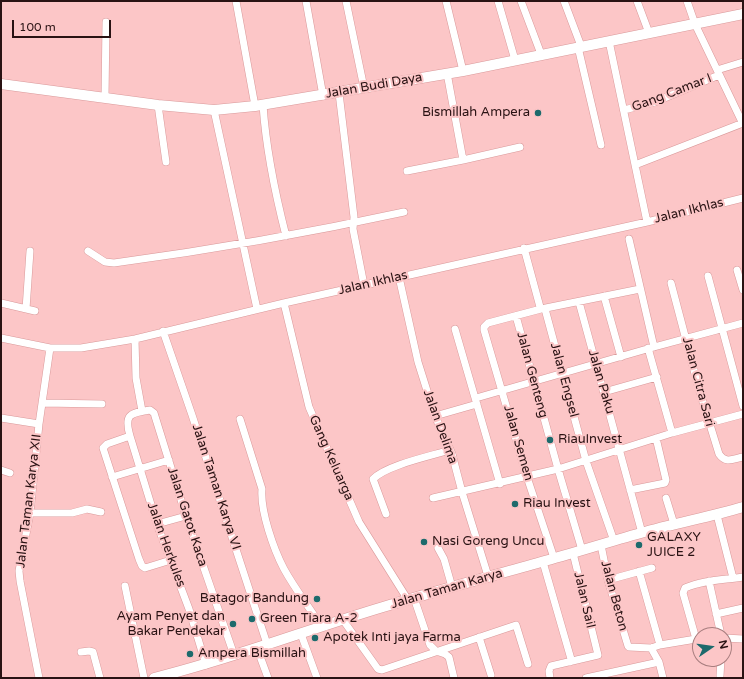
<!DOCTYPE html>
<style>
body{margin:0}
#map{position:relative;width:744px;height:679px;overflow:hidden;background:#fcc6c7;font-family:"Varela Round",sans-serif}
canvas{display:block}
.frame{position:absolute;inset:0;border:2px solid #291213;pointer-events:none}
.north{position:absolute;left:692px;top:627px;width:40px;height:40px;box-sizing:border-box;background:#fcc6c7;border:1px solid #a87e7f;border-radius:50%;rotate:77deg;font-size:11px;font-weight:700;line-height:16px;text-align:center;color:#291213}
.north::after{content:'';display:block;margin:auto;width:14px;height:18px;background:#1d6a6c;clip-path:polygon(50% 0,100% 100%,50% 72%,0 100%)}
.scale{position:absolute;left:12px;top:20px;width:99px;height:18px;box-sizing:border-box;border:2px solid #291213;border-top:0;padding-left:5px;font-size:12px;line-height:14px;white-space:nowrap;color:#291213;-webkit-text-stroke:3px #fcc6c7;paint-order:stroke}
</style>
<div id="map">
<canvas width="744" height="679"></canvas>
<div class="frame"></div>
<div class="north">N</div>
<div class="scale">100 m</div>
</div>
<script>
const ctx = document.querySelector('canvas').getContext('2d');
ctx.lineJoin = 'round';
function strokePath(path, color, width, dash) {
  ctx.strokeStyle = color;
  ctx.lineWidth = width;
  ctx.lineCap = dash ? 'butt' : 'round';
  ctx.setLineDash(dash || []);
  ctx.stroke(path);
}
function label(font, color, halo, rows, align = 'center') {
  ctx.font = font + ' "Varela Round",sans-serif';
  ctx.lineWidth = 4;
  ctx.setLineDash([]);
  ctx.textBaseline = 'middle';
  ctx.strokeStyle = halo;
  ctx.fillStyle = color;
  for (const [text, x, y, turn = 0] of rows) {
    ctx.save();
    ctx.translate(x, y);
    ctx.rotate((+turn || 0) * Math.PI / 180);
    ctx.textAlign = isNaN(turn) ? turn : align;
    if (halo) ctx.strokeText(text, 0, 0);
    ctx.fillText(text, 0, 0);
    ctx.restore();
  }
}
const street = new Path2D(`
 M236,1L255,106
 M306,1L323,96
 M346,1L364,88
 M446,1L463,71
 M498,1L515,60
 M521,1L541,54
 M564,1L581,46
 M637,1L649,33
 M687,1L695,24L743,124
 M609,41L647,222
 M578,47L601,145
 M717,70L743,62
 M339,93L354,217L353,229L364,285
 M105,98L106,22
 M158,105L166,162
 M263,105C266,149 275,193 286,236
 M214,110L257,309
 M624,110L655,102L719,75
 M463,160L520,147
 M635,165L743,123
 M407,171L463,160L447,73
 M629,239L654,347
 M524,248L540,307L541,309L640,289
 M88,251L105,262L114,263C211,250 308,233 404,212
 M737,270L743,290
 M708,276L743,406
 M399,277L418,362L435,416L452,454L462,492L488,576
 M671,283L699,389L719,454C726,464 733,459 743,457
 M604,296L621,357
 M579,302L642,533
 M1,303L35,311
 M284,303L309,407L359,522L408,600
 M26,309L30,251
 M541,309L488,323L484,327V330L527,477L554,558
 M545,309L586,461L614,541
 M516,316L558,469L582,550
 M455,329L500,484
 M163,331L192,415L267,644
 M1,338L50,348H81L135,339L284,303L647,222L743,198
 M135,339L136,378L142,411
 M648,348L672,433
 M604,392L657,377
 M476,398L654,347L743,323
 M43,403L102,404
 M435,416L477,404
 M1,418L39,424
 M240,419L262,489C260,511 274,550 284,569C295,589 309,607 321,626
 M130,436L107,444L103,448L139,559L142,566L145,568L171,560
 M1,470L10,473
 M112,477L169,460
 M630,490L665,483L666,480L656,438
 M433,498L558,469L672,433L743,414
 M666,498L674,524
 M30,513H72L87,509L101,512
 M386,514L373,479C387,465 431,456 450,450
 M717,515L733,578
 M157,524L186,516
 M601,545L608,580L628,646L629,647L651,648L660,645L639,571
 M438,548L444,559L452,587
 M543,562L571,659L570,662
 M608,580L652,568
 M709,581L721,635
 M125,586L144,678
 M414,598L430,645L436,651L445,654L449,657L454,678
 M716,614L743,608
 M343,620L378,669L382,670L516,625L528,664
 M301,634L317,678
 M479,637L491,675
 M724,638L743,639
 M700,639H696L683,593L685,588C703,580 724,580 743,577
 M660,645L696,639
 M257,648L268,678
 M651,648L659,662L663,678
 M81,652L89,651L93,652L100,678
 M206,665L189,609L157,524L130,436C124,415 129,413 150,410L154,413L186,516L234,655
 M720,676L721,659
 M39,678L20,581L19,571L30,513L39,424L50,348
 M550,678L549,671L551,666L598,655L573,553
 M586,678L659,662`);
const secondary = new Path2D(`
 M1,84L158,105L214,110L255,106L463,71L743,14
 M154,678C232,659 306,630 383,607C436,591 488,577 541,562C574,553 608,542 641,533C675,523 710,517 743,507`);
strokePath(street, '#d9999a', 8);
strokePath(secondary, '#d9999a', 11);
strokePath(street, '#fff', 7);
strokePath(secondary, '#fff', 10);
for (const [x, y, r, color] of [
 [538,113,4,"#1d6a6c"],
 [550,440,4,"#1d6a6c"],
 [515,504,4,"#1d6a6c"],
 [424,542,4,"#1d6a6c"],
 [639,545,4,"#1d6a6c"],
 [317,599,4,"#1d6a6c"],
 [252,619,4,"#1d6a6c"],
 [233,624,4,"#1d6a6c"],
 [315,638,4,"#1d6a6c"],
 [190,654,4,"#1d6a6c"]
]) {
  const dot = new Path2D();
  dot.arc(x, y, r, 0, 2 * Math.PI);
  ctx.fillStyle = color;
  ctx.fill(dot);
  strokePath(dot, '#fcc6c7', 1.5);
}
label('13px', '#291213', '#fcc6c7', [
 ["Jalan Budi Daya",374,86,-10],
 ["Gang Camar I",672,93,-21],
 ["Jalan Ikhlas",689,211,-14],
 ["Jalan Ikhlas",373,283,-13],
 ["Jalan Genteng",532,375,75],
 ["Jalan Engsel",564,380,75],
 ["Jalan Paku",601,382,74],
 ["Jalan Citra Sari",698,382,75],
 ["Jalan Delima",440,427,70],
 ["Jalan Semen",518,443,74],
 ["Gang Keluarga",331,458,66],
 ["Jalan Taman Karya VI",216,487,72],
 ["Jalan Taman Karya XII",29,501,-83],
 ["Jalan Gatot Kaca",187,517,72],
 ["Jalan Herkules",166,545,70],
 ["Jalan Taman Karya",447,589,-16],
 ["Jalan Beton",614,596,75],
 ["Jalan Sail",584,600,77]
]);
label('13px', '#291213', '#fcc6c7', [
 ["Bismillah Ampera",530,113,"right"],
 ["RiauInvest",558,440],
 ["Riau Invest",523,504],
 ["GALAXY",647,538],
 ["JUICE 2",647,553],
 ["Nasi Goreng Uncu",432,542],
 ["Batagor Bandung",309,599,"right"],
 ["Ayam Penyet dan",225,617,"right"],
 ["Bakar Pendekar",225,632,"right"],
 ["Green Tiara A-2",260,619],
 ["Apotek Inti jaya Farma",323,638],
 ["Ampera Bismillah",198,654]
], 'left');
</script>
